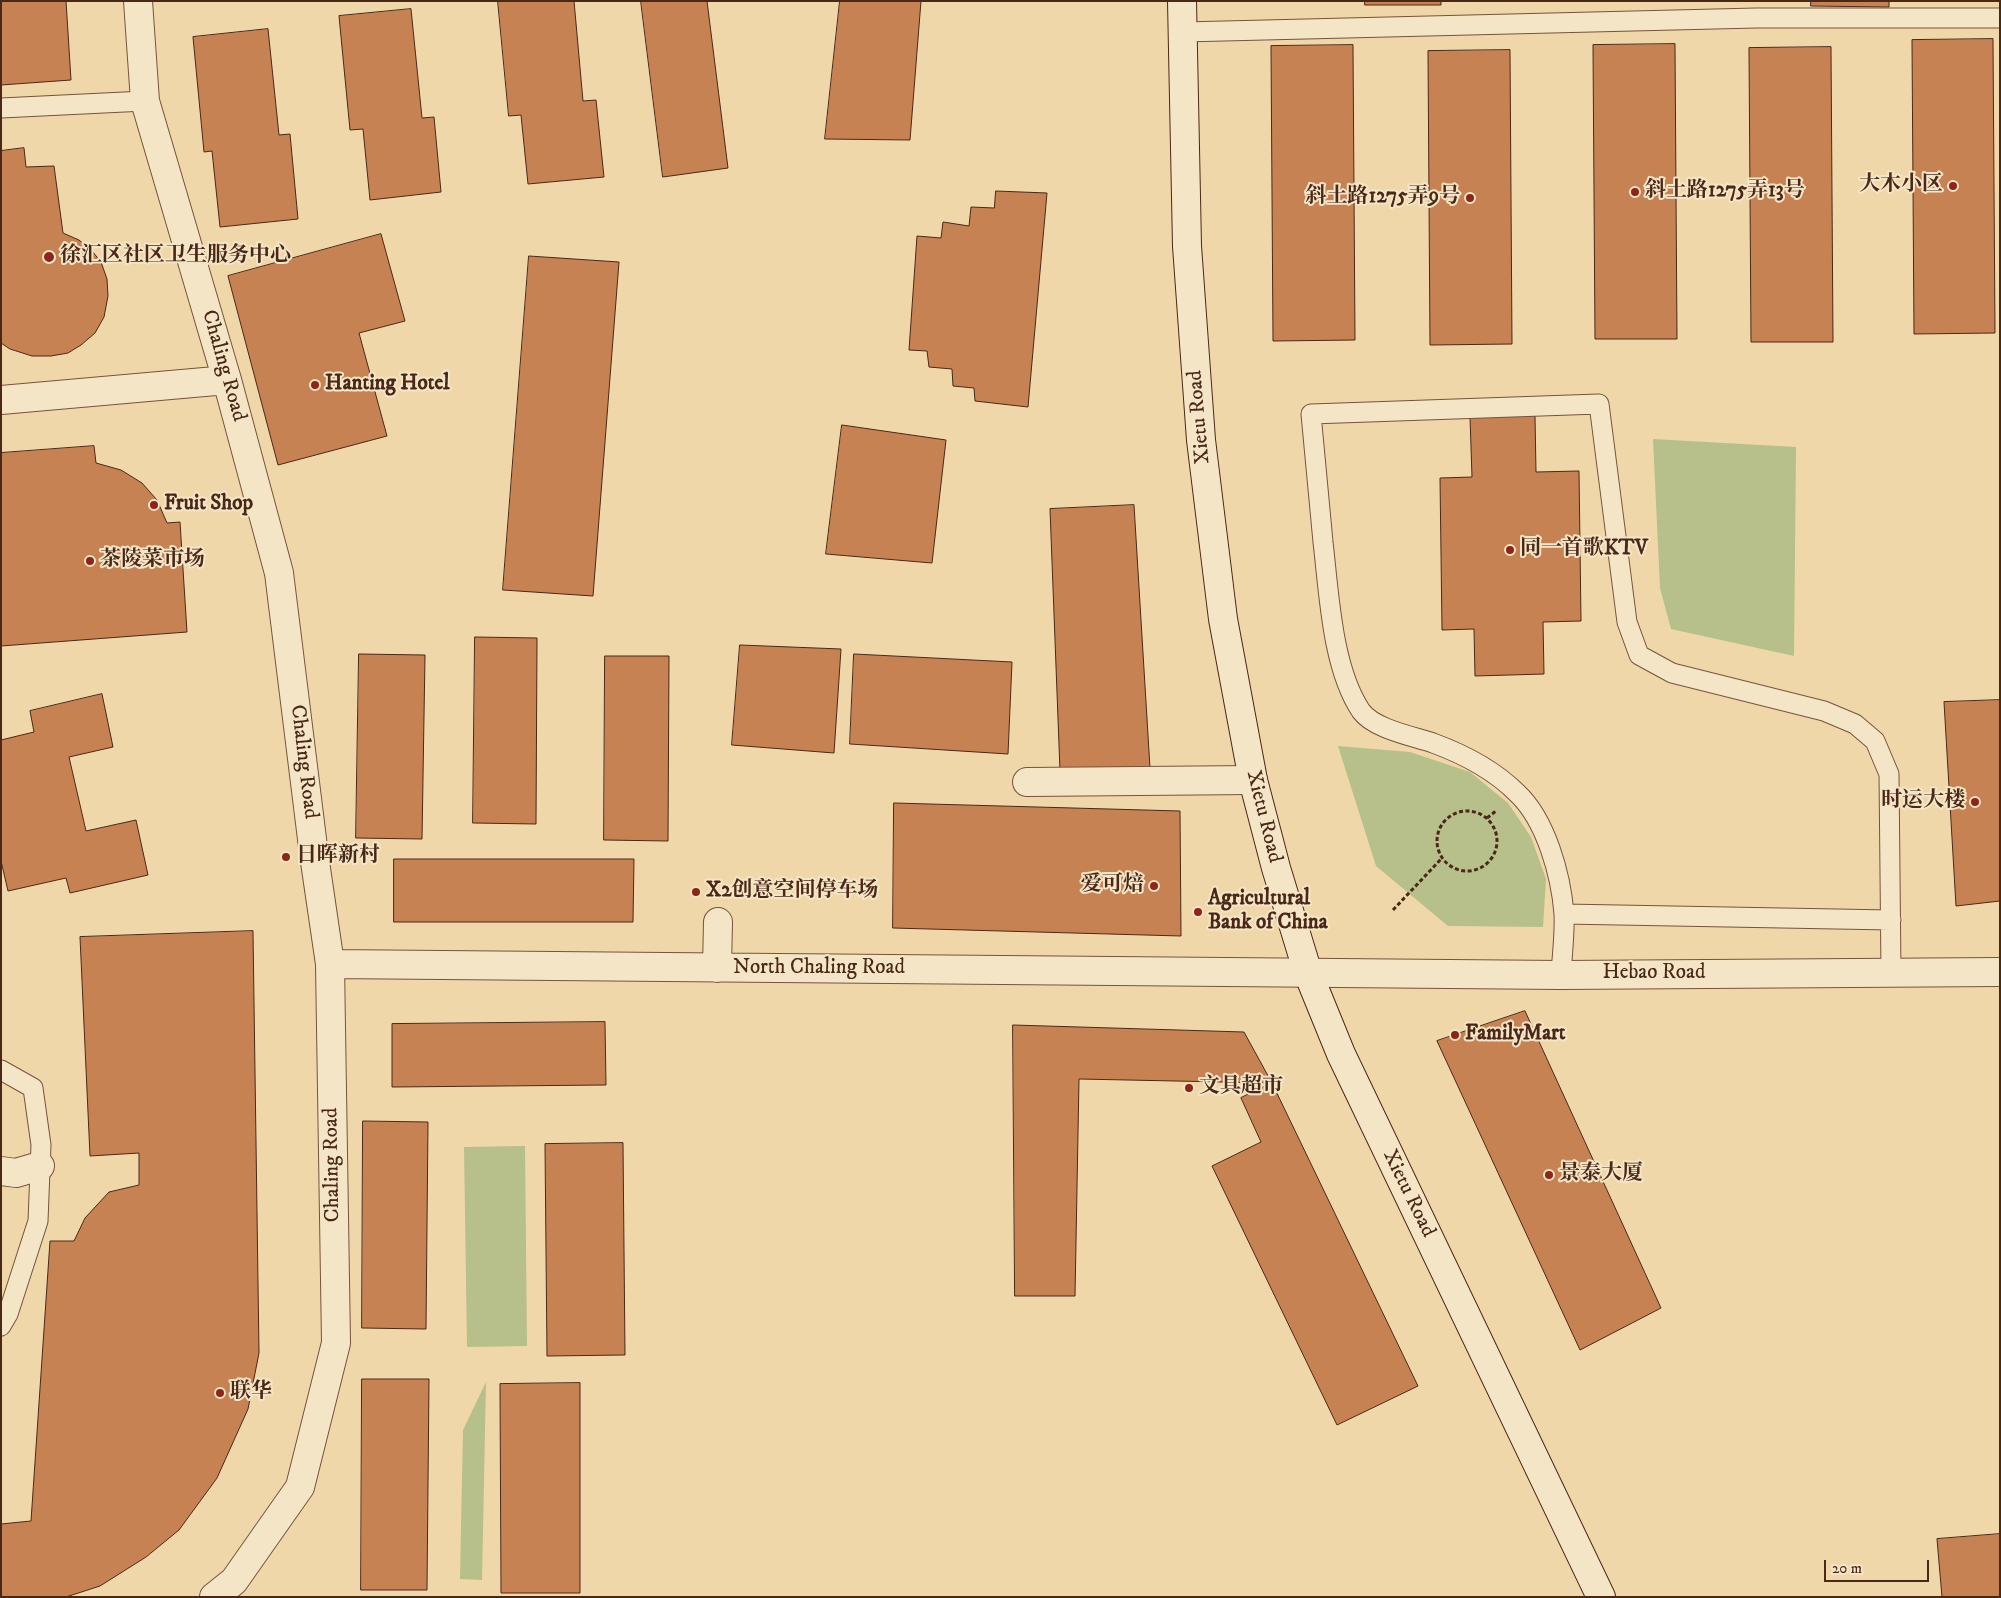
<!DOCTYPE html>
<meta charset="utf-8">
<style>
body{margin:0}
#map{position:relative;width:2001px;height:1598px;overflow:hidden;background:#f0d7a9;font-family:"IM FELL DW Pica",serif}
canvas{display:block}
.frame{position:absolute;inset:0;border:2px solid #4a2817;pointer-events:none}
.scale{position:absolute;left:1824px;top:1560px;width:105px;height:22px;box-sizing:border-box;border:2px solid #4a2817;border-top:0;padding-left:6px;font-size:15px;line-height:18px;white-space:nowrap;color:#4a2817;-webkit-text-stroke:4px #f5e5c7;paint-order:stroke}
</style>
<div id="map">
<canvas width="2001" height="1598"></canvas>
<div class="frame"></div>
<div class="scale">20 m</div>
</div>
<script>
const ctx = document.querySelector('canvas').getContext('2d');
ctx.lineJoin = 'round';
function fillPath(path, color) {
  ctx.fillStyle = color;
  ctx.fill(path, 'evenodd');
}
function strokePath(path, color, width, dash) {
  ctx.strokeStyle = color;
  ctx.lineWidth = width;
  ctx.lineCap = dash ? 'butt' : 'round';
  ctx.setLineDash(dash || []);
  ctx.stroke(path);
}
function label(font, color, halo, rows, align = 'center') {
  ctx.font = font + ' "IM FELL DW Pica","Noto Serif SC",serif';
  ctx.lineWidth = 4;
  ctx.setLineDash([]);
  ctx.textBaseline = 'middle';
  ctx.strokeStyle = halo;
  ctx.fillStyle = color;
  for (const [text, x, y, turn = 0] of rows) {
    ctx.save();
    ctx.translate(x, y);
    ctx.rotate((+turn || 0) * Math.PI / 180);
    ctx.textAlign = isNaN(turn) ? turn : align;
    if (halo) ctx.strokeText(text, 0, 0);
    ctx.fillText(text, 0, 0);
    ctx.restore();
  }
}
fillPath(new Path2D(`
 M1653,439L1796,447L1794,656L1671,629L1660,588Z
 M1338,746L1410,752L1470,772L1508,803L1531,837L1546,879L1543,927L1448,926L1376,866Z
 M525,1146L527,1346L467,1347L464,1147Z
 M486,1382L482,1580L460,1579L463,1430Z`), '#b7bf8a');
const building = new Path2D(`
 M1,1H66L71,80L1,85Z
 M498,1H574L583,101L596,100L604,177L528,184L521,115L509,116Z
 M641,1H707L728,168L663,177Z
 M840,1H921L910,140L825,139Z
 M1365,1H1441V5H1365Z
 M1811,1H1889V7L1811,6Z
 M411,9L422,118L434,117L441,192L370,200L363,129L350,130L339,16Z
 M268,29L279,135L290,134L298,219L220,227L212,151L204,152L193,37Z
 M1993,39L1995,333L1914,334L1912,40Z
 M1675,44L1677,339H1595L1593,45Z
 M1353,45L1355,340L1273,341L1271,46Z
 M1831,47L1833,342H1751L1749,48Z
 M1510,50L1512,344L1430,345L1428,51Z
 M24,148L26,167L54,166L63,233L79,240L92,251L101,262L107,279L108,296L104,317L95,333L81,345L68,353L51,356H32L10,349L1,343V151Z
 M996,191L1047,193L1028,407L975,401L974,388L953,386L952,369L929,367L927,351L909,350L917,236L941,238L943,222L969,226L971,207L994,208Z
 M381,234L405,321L359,333L387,436L278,465L228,276Z
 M529,256L619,262L593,596L503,590Z
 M1535,416L1536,472L1579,471L1581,621L1543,622L1544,674L1475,676L1474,629L1442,630L1440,478L1472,477L1470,417Z
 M842,425L946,440L932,563L826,554Z
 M94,446L96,463L121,470L142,483L157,500L167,523L180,522L187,632L1,646V453Z
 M1134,505L1150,768L1060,771L1050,509Z
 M475,637L537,638L536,824L473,823Z
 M740,645L841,649L834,753L732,745Z
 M359,654L425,655L422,839L356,838Z
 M854,654L1012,662L1008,754L850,744Z
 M605,656H669L668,841L604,840Z
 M102,694L113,747L69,757L86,831L136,820L148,875L70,893L66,878L8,891L1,861V740L34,732L30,711Z
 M2000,700V901L1956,906L1944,702Z
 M894,803L1180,811L1181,936L893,928Z
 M394,859H634L633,922H394Z
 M253,931L259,1353L248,1409L217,1478L179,1530L146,1557L100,1586L66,1597H1V1524L31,1521L50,1241H74L85,1218L109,1192L139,1185V1153L90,1156L80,937Z
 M1525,1011L1661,1308L1580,1350L1437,1041Z
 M605,1022L606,1085L392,1087V1024Z
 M1013,1025L1244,1032L1272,1083L1079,1079L1075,1296H1015Z
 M1272,1083L1418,1386L1337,1425L1212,1166L1261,1142L1241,1098Z
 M363,1121L428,1122L426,1329L362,1328Z
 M623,1143L625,1355L547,1356L545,1144Z
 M362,1379H429L427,1590H361Z
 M580,1383V1593H501L500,1384Z
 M2000,1534V1597H1942L1937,1539Z`);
fillPath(building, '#c78254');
strokePath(building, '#4a2817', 1);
const service = new Path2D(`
 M1183,32L1756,18H2000
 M1,108L145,101
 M1564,914L1891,920
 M1561,975C1562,955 1565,934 1564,914C1561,875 1546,820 1517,793C1494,770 1463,754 1433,743C1412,736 1374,729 1361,711C1332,668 1329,593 1323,542C1319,500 1315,457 1311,414L1599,404L1627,622L1639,655L1672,673L1824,711L1855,724L1875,741L1889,774L1891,973
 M1,1070L33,1088L41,1145L38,1221L8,1314L1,1326`);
const pedestrian = new Path2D(`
 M1,1171L16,1173L40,1166`);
const minor = new Path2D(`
 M138,1L145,101L227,380L279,573L314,855L330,964L336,1343L300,1487L234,1581L214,1597
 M1,400L227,380
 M1027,782L1253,780
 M330,964L1561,975L2000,972
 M717,968L718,922`);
const secondary = new Path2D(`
 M1182,1L1187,246L1201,440L1223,619L1253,780L1276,868L1308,973L1341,1054L1601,1597`);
strokePath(service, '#74543c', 21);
strokePath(pedestrian, '#74543c', 30);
strokePath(minor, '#74543c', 30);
strokePath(secondary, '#4a2817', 30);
strokePath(new Path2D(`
 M1437 841a30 30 0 1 1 60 0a30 30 0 1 1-60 0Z
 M1487,818L1496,811
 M1393,910L1442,858`), '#4a2817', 3, [4, 2.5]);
strokePath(service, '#f5e5c7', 19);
strokePath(pedestrian, '#f5e5c7', 28);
strokePath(minor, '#f5e5c7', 28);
strokePath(secondary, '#f5e5c7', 28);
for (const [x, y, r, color] of [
 [1953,186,5,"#8f2418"],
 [1635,192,5,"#8f2418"],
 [1470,198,5,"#8f2418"],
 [49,257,6,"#8f2418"],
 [315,385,5,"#8f2418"],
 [154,505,5,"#8f2418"],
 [1510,550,5,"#8f2418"],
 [90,561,5,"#8f2418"],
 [1975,802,5,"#8f2418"],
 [286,857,5,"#8f2418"],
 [1154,886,5,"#8f2418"],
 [696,892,5,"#8f2418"],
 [1198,912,5,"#8f2418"],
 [1455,1035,5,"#8f2418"],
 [1189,1088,5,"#8f2418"],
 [1549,1175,5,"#8f2418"],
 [220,1393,5,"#8f2418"]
]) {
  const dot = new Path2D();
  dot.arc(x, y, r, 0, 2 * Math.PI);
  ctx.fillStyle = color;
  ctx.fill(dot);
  strokePath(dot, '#f5e5c7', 2);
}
label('bold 21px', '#4a2817', '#f5e5c7', [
 ["大木小区",1943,186,"right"],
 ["斜土路1275弄13号",1645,192],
 ["斜土路1275弄9号",1460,198,"right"],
 ["徐汇区社区卫生服务中心",60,257],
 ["Hanting Hotel",325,385],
 ["Fruit Shop",164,505],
 ["同一首歌KTV",1520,550],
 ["茶陵菜市场",100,561],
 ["时运大楼",1965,802,"right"],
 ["日晖新村",296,857],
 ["爱可焙",1144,886,"right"],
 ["X2创意空间停车场",706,892],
 ["Agricultural",1208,900],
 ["Bank of China",1208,924],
 ["FamilyMart",1465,1035],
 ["文具超市",1199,1088],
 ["景泰大厦",1559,1175],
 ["联华",230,1393]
], 'left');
label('21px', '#4a2817', '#f5e5c7', [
 ["Chaling Road",223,366,74],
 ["Xietu Road",1200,417,-95],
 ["Chaling Road",303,762,83],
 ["Xietu Road",1263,817,76],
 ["North Chaling Road",819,969],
 ["Hebao Road",1654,974],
 ["Chaling Road",333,1165,-91],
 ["Xietu Road",1408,1194,64]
]);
</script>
